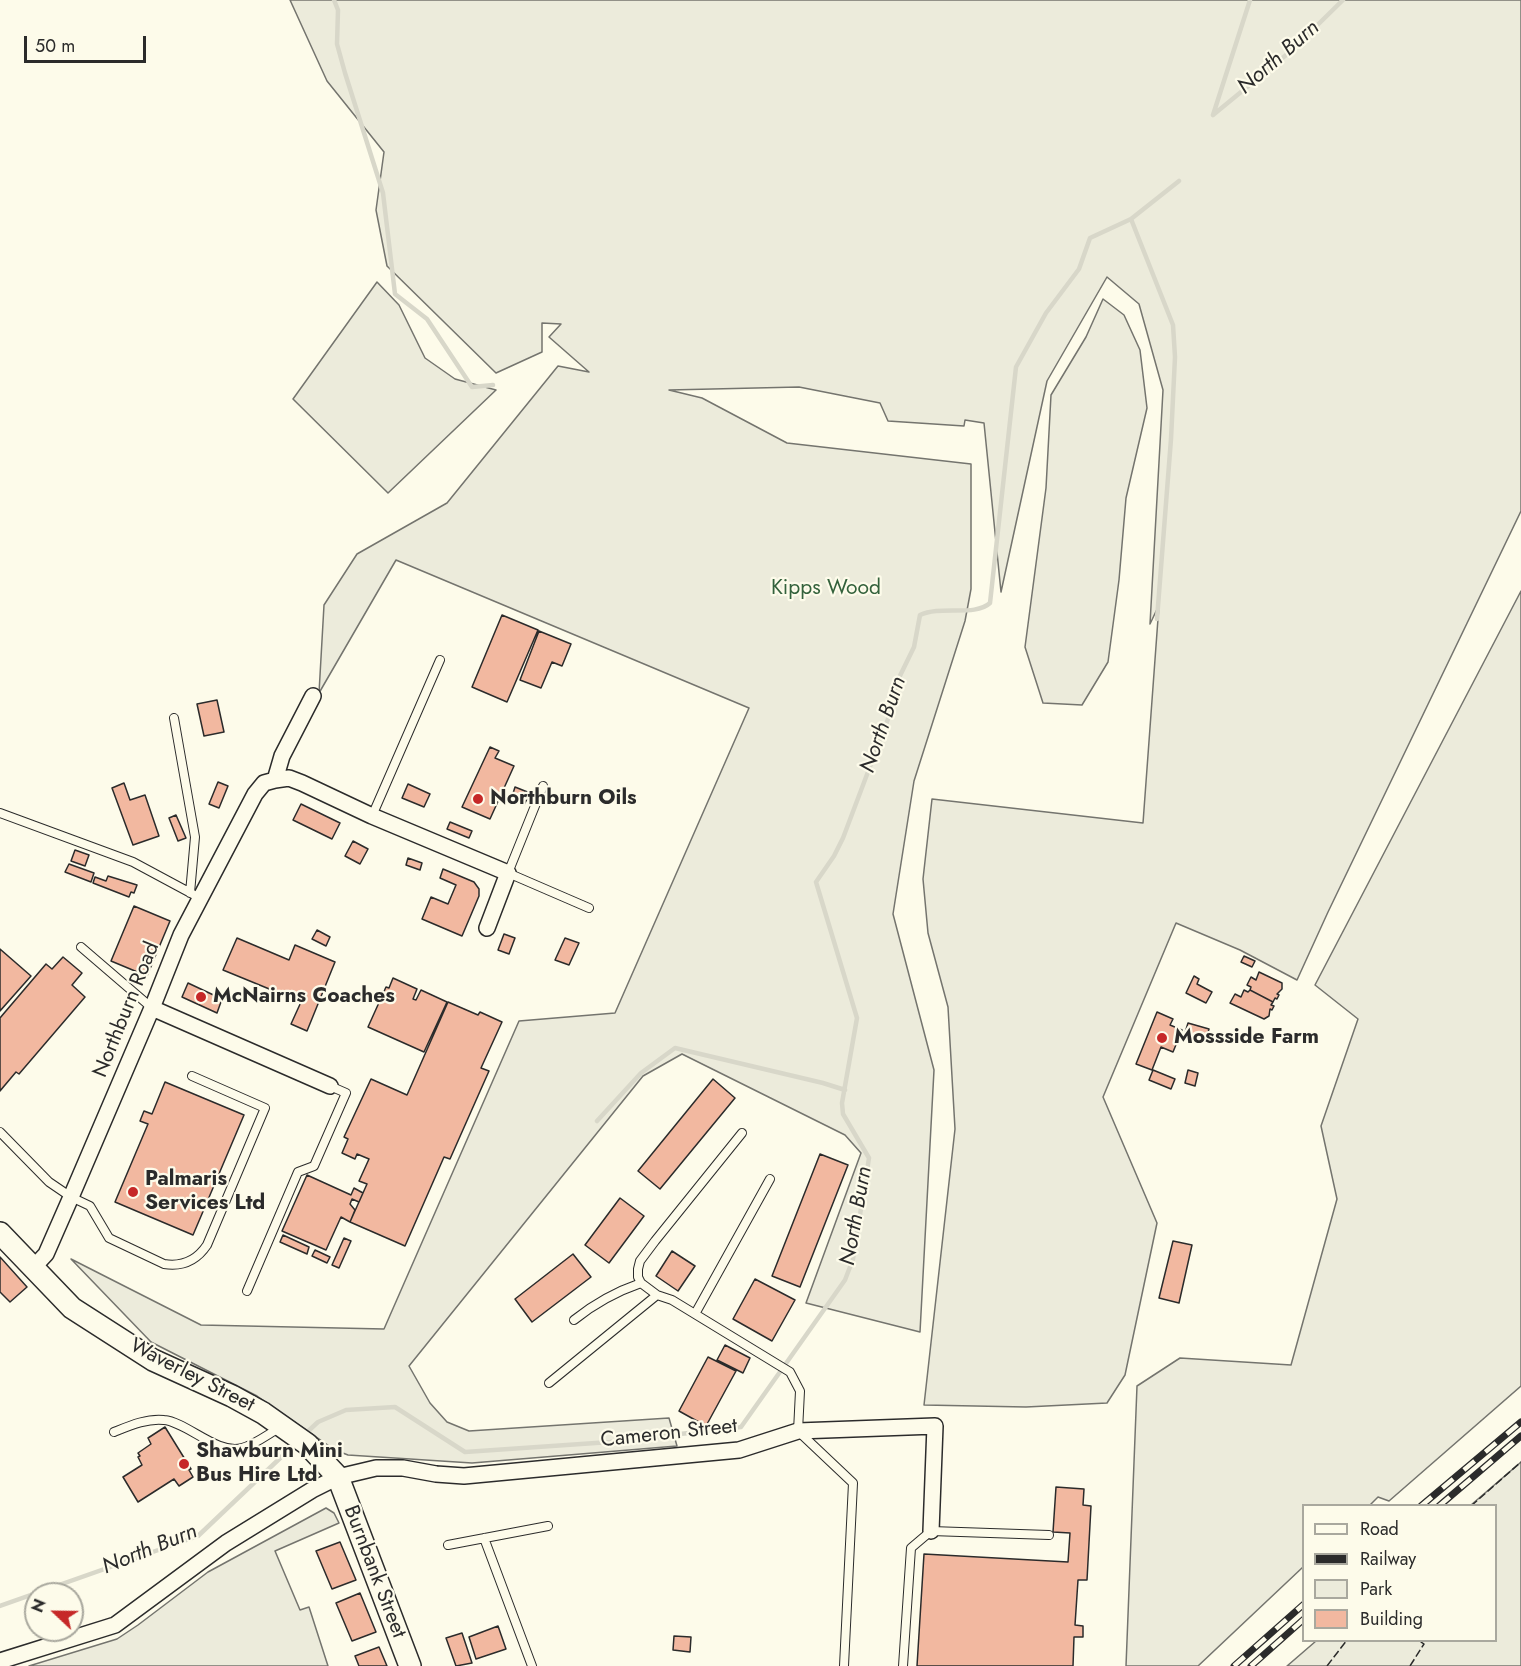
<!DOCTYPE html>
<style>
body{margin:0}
#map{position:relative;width:1521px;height:1666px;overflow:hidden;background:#fdfbea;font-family:Jost,sans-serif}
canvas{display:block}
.legend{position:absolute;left:1302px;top:1504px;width:195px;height:138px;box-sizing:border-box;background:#fdfbea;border:2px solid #a9a89e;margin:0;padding:8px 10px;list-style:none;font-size:18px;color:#2b2b2b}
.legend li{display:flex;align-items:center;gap:12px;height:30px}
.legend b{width:30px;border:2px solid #a9a89e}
.north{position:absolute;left:24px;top:1582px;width:60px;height:60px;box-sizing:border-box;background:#fdfbea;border:2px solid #a9a89e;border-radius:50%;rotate:292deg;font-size:16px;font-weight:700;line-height:24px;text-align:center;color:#2b2b2b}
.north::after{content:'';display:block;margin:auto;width:21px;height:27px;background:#c62828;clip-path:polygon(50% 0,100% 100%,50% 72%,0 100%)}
.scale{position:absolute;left:24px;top:36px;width:122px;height:27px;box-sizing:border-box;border:3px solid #2b2b2b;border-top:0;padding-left:8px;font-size:18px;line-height:21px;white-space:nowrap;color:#2b2b2b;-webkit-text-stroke:4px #fdfbea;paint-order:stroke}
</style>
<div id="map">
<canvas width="1521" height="1666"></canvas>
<ul class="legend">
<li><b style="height:8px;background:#fdfbea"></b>Road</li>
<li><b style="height:8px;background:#2b2b2b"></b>Railway</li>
<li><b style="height:16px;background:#ecebdb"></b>Park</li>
<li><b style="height:16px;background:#f2b8a0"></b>Building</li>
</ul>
<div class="north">N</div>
<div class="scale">50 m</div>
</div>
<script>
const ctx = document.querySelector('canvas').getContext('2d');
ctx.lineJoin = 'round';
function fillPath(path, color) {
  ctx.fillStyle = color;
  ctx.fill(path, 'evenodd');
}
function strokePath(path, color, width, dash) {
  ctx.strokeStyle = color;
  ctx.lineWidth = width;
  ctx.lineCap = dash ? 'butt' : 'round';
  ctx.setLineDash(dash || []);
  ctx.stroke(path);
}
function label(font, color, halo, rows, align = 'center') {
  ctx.font = font + ' Jost,sans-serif';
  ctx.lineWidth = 4.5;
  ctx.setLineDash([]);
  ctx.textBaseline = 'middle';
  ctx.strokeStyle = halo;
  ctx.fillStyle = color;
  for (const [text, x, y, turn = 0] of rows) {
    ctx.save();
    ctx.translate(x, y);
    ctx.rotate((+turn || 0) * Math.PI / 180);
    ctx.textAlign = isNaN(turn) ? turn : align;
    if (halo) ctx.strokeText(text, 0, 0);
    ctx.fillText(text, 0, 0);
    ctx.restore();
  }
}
const green = new Path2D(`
 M290,0H1521V511L1328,912L1297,980L1240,950L1176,923L1103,1097L1157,1223L1125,1375L1107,1403L1026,1407L924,1405L955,1129L948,1007L928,933L923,879L932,799L1143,823L1159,605L1150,624L1163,390L1139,304L1107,277L1047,381L1001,592L984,423L965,420L964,426L888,421L880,403L799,387L669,390L702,398L787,443L971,464V589L965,621L914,781L893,914L934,1070L920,1332L806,1303L861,1153L845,1135L682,1054L643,1076L409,1366L430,1403L447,1422L469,1431L669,1418L677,1446L472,1463L348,1455L335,1450L257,1396L151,1342L71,1259L201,1325L384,1329L519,1021L615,1013L749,708L396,560L319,693L324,605L357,554L447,503L558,366L589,372L549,337L561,324L542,323V352L496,373L387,266L376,210L384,152L327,81Z
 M377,282L399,305L425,358L455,379L496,390L388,493L293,399Z
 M1103,299L1124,315L1140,350L1147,408L1126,498L1119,580L1108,662L1082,705L1043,703L1025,647L1046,488L1051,395L1086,337Z
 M1521,591V1386L1389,1501L1378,1497L1370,1505L1304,1506L1303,1567L1198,1666H1126L1137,1386L1180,1358L1291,1365L1337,1199L1321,1126L1358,1019L1315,985Z
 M1521,1462V1666H1287L1316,1641L1496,1640V1506L1471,1505Z
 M326,1508L334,1513L339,1523L275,1551L300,1610L309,1607L328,1666H29L117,1639L138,1625L208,1572Z`);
fillPath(green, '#ecebdb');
strokePath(green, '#74746e', 1.5);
strokePath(new Path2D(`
 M334,0L338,10L337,44L345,73L383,193L395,294L427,319L472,387L493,385
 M1213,115L1291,51L1343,0
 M1213,115L1250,0
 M1131,219L1173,325L1175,357L1171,439L1157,619
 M597,1121L641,1073L675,1048L823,1083L845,1090
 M304,1435L318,1422L346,1410L395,1407L465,1452L610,1442L741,1427L845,1280L853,1259L869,1158L843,1114L842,1103L857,1018L816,882L834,856L843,838L891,711L896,684L914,647L920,615C941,605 975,617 990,603L1016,367L1046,313L1079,269L1090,238L1131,219L1179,181
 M0,1606L198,1536L296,1443`), '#d8d7c9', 4.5);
const building = new Path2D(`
 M502,615L538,630L507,702L472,687Z
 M539,631L571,644L562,666L552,662L541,688L520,680Z
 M217,700L224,732L204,736L197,704Z
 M490,747L499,751L495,758L514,766L490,819L462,807Z
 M218,782L228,786L219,808L209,804Z
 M124,783L130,800L145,795L159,836L133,845L112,788Z
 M408,784L430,794L424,807L402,798Z
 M515,787L530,793L524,805L511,800Z
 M301,804L340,823L332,839L293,820Z
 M176,815L186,838L178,841L169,818Z
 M450,822L472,831L469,838L447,829Z
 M353,841L368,849L360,864L345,856Z
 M75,850L89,855L85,866L71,861Z
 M408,858L422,863L420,870L406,865Z
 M69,864L94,873L91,882L65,872Z
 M443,869L474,882L479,889V896L462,936L422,919L431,897L448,904L456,885L440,878Z
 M108,876L137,885L134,893L131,892L129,897L93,883L95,877L106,881Z
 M134,906L170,921L147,976L111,961Z
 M317,930L330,937L326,946L312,939Z
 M504,934L515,938L509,954L498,950Z
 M237,938L289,960L295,945L335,962L307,1031L291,1024L301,1002L223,970Z
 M565,938L579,943L569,965L555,960Z
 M0,949L31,976L0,1011Z
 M1244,956L1255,961L1252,967L1241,962Z
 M63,957L82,973L72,985L85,997L19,1074L16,1072L0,1091V1018L46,964L52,969Z
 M1259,972L1282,983V989L1277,994L1279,995L1277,999L1275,998L1273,1002L1250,990L1251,987L1247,985L1251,977L1256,980Z
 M1194,976L1199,979L1197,984L1212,992L1206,1003L1186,993Z
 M393,978L417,989L413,999L416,1000L421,990L447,1002L424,1052L368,1027L386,987L389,988Z
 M188,983L222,999L217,1013L182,997Z
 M1244,990L1248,992L1250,990L1273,1002L1271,1005L1274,1006L1272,1010L1270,1009L1269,1016L1264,1019L1230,1003L1235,994L1241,997Z
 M448,1002L478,1015L480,1012L502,1022L481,1068L489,1071L450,1159L444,1157L405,1246L350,1222L367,1184L359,1181L369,1159L357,1154L355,1159L342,1153L348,1139L344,1137L371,1079L407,1095Z
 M1157,1012L1173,1019L1170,1025L1182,1030L1173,1052L1161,1047L1152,1070L1136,1064Z
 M1188,1023L1209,1029L1206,1041L1184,1036Z
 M1153,1070L1175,1079L1171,1089L1149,1080Z
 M1188,1070L1198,1073L1195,1086L1185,1083Z
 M713,1079L735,1098L660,1189L638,1171Z
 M165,1082L244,1115L193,1235L115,1202L148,1124L140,1121L144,1111L152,1114Z
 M820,1154L848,1165L800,1287L772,1276Z
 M307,1175L351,1195L354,1188L363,1193L359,1202L352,1199L350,1204L355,1210L350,1222L341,1217L326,1250L282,1231Z
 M620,1198L644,1216L609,1263L585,1245Z
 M283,1235L309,1247L307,1254L280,1242Z
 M344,1238L351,1241L339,1268L332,1265Z
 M1173,1241L1192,1245L1179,1303L1159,1298Z
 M315,1250L330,1257L327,1263L312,1256Z
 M672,1251L695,1266L678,1291L656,1276Z
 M573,1254L591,1277L532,1322L515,1299Z
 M0,1257L27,1287L10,1302L0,1292Z
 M755,1279L795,1300L772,1341L733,1319Z
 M725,1345L750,1358L743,1373L717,1360Z
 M708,1357L736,1371L706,1426L679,1411Z
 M165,1427L191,1469L189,1470L193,1477L179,1486L174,1479L138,1502L123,1477L142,1465L138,1457L140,1456L138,1453L151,1444L148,1438Z
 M1056,1487L1084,1489L1083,1505L1091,1506L1087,1580H1078L1075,1625L1083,1626V1637H1074L1073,1666H917L924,1554L1068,1562L1070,1533L1053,1532Z
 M340,1542L356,1580L332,1589L316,1551Z
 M360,1593L376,1632L352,1641L336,1603Z
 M498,1626L506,1649L476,1659L469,1637Z
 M462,1633L472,1663L456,1666L446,1638Z
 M674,1636L691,1637L690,1652L673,1650Z
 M379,1647L387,1666H359L355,1656Z`);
fillPath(building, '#f2b8a0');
strokePath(building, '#2b2b2b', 1.5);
const service = new Path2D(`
 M174,718L195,837L190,893
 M543,786L508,873L589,908
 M0,813L133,862L200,898
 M372,816L440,660
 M81,947L152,1008
 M0,1132L49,1182L71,1197L90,1206L109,1238L164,1264C183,1267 197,1260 207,1245L265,1108L192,1076
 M742,1133L655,1241L640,1261L638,1269V1277L641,1283L657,1295L672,1300L790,1372L800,1391L798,1431L853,1483L844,1666
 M247,1291L298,1172L314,1166L346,1093L330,1086
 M695,1314L770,1179
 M574,1320C595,1303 615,1292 641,1283
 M549,1383L657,1295
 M114,1432C129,1426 147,1418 164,1420C187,1422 217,1455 242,1448C254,1445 267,1435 279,1428
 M484,1538L532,1666
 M448,1545L548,1526
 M903,1666L911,1548L931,1531L1049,1535`);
const minor = new Path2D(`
 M275,780L289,778L302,783L372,816L508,873L487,928
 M152,1008L330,1086
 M33,1268L46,1254L71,1197L152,1008L181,935L255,794L264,783L275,780L282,756L313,696
 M0,1661L115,1625L226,1543L312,1490L338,1477L376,1468H403L436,1474L464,1476L739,1450L798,1431L935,1426L931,1531`);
const secondary = new Path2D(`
 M0,1233L72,1308L153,1360L232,1396L263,1413L307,1444L338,1477L410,1666`);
strokePath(service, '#2b2b2b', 10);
strokePath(minor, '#2b2b2b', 18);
strokePath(secondary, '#2b2b2b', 24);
strokePath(service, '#fdfbea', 8);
strokePath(minor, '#fdfbea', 15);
strokePath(secondary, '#fdfbea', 21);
const rail = new Path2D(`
 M1421,1506L1521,1422
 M1439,1506L1521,1436
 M1234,1666L1304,1604
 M1251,1666L1304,1619`);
strokePath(rail, '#2b2b2b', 7);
strokePath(rail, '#fdfbea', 4.5, [14]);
strokePath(new Path2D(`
 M1471,1506L1521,1462
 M1327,1666L1347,1640
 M1410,1666L1424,1644L1418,1640`), '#2b2b2b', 1.5, [8, 3]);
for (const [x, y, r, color] of [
 [478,799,6,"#c62828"],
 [201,997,6,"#c62828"],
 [1162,1038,6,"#c62828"],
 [133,1192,6,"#c62828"],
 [184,1464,6,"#c62828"]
]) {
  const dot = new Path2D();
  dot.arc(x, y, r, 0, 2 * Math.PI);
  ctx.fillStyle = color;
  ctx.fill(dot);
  strokePath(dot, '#fdfbea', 2);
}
label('21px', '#34623c', '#fdfbea', [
 ["Kipps Wood",826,589]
]);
label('bold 21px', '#2b2b2b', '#fdfbea', [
 ["Northburn Oils",490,799],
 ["McNairns Coaches",213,997],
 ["Mossside Farm",1174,1038],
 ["Palmaris",145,1180],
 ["Services Ltd",145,1204],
 ["Shawburn Mini",196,1452],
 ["Bus Hire Ltd",196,1476]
], 'left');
label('21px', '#2b2b2b', '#fdfbea', [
 ["Northburn Road",127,1010,-68],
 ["Waverley Street",192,1376,27],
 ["Cameron Street",669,1434,-6],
 ["Burnbank Street",374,1572,69]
]);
label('italic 22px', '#2b2b2b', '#fdfbea', [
 ["North Burn",1279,58,-41],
 ["North Burn",884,725,-71],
 ["North Burn",857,1216,-80],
 ["North Burn",150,1550,-22]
]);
</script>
